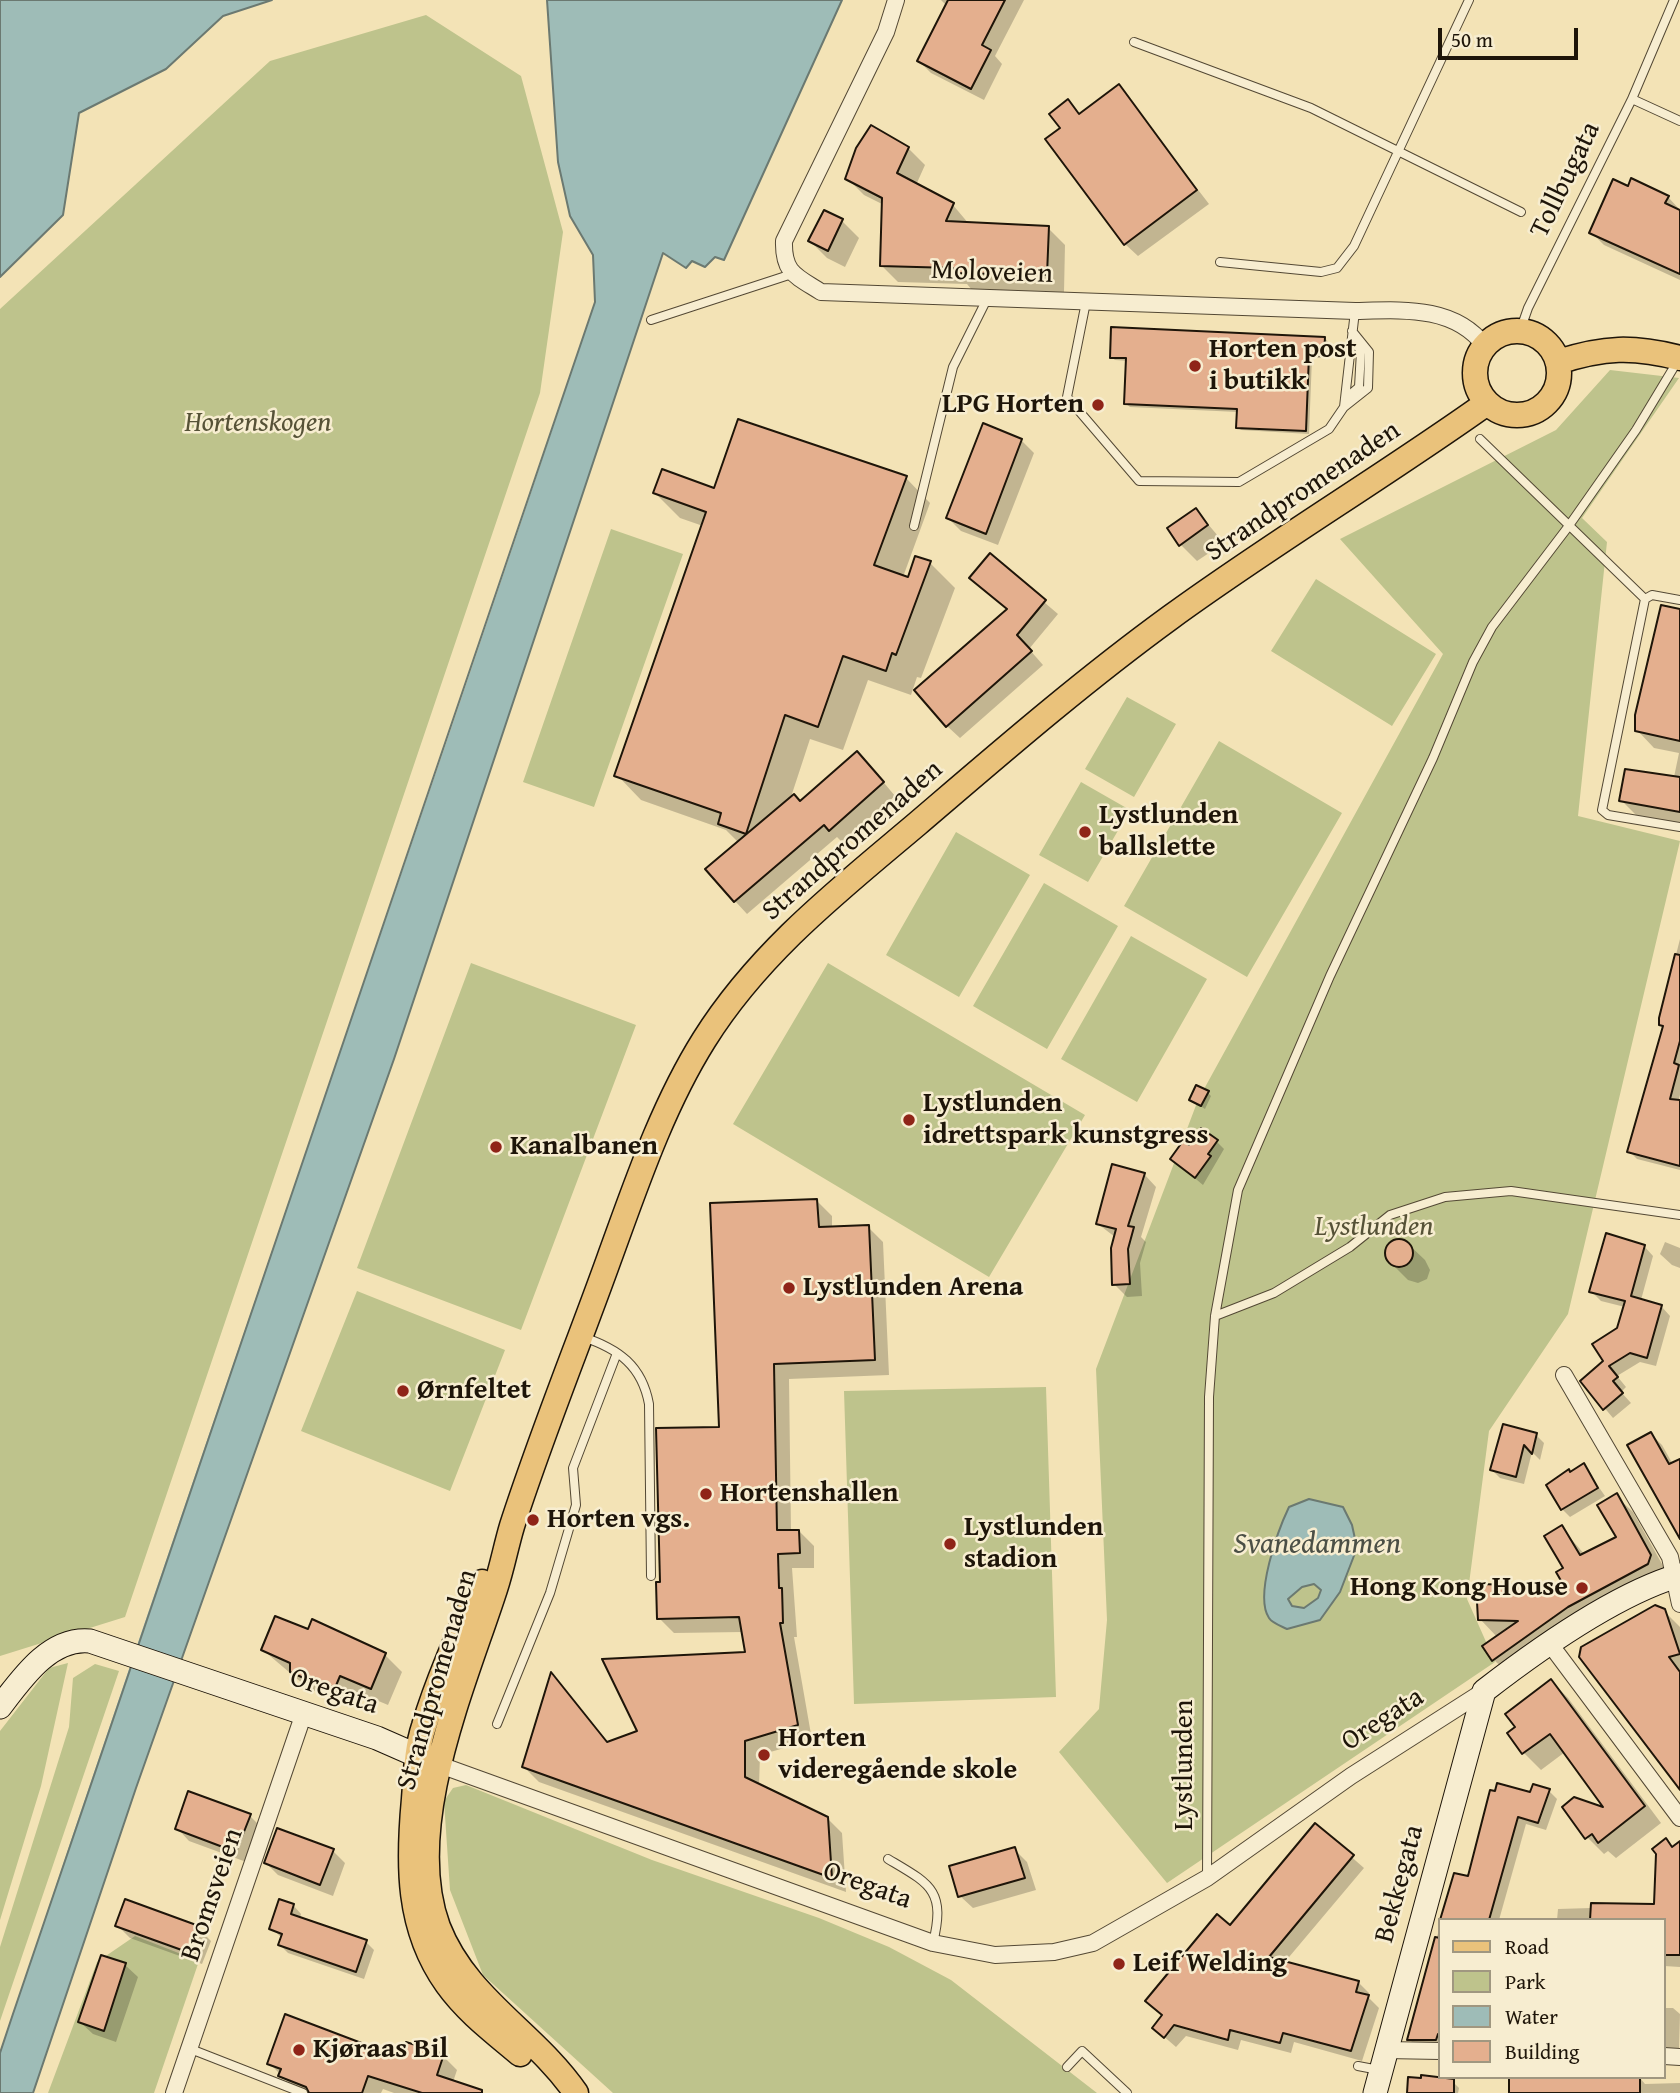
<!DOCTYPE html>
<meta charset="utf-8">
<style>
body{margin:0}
#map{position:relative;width:1680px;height:2093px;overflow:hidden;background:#f3e3b6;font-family:"Gentium Book Plus",serif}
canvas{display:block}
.legend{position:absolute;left:1438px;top:1918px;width:228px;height:161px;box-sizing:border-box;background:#f7edd0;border:2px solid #a09780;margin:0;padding:9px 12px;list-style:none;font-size:21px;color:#1e1509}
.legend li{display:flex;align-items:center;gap:14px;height:35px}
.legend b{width:35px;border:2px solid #a09780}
.scale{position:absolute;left:1438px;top:28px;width:140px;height:32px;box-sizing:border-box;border:4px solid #1e1509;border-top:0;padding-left:9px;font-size:21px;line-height:24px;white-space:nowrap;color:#1e1509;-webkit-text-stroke:5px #f7edd0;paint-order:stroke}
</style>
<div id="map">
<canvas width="1680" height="2093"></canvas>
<ul class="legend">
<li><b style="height:9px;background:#eac27b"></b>Road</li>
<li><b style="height:19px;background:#bec38c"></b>Park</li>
<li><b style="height:19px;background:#9ebcb7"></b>Water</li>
<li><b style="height:19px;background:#e4af8e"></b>Building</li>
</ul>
<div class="scale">50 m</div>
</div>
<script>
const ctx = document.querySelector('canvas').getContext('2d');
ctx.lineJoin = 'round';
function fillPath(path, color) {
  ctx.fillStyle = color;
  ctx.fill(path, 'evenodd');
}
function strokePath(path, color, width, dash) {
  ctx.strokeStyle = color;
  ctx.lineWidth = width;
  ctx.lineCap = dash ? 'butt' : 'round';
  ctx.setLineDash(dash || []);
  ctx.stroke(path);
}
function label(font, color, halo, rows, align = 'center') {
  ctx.font = font + ' "Gentium Book Plus",serif';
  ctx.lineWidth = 5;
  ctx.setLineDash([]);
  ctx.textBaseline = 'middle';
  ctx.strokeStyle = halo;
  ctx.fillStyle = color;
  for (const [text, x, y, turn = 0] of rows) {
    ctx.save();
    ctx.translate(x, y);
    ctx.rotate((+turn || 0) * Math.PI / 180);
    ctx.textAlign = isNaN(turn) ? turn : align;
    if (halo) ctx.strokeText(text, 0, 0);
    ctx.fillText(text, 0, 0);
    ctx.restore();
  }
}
fillPath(new Path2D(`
 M426,15L521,76L563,232L540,393L125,1617L0,1656V309L270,61Z
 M1610,370L1679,378L1582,518L1607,542L1578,816L1680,841L1568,1314L1489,1431L1467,1599L1495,1662L1167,1883L1059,1752L1099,1709L1107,1620L1096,1369L1198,1100L1443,654L1340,539L1556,430Z
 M611,529L683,554L594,807L523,782Z
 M1316,579L1436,654L1392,726L1271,651Z
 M1127,697L1176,724L1134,797L1085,769Z
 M1219,741L1342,813L1247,977L1124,906Z
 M1081,782L1130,810L1088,882L1039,855Z
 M956,832L1030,875L959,997L886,955Z
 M1044,883L1118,926L1047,1049L973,1006Z
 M1131,936L1207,979L1137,1102L1061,1059Z
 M471,963L636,1025L521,1330L357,1268Z
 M828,963L1085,1115L989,1277L733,1124Z
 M357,1291L505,1350L450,1491L301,1431Z
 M1046,1387L1056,1697L854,1704L844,1391Z
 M68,1663L41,1786L0,1920V1731L49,1668Z
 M95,1664L119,1671L0,2021V1947L69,1727L73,1678Z
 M466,1785L652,1860L819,1918L889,1947L951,1980L1097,2093H613L483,1975L450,1890L444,1801L453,1788Z
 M135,1936L199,1961L154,2093H48L97,1962Z`), '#bec38c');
const water = new Path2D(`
 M0,0H272L223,16L166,69L79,113L63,215L0,277Z
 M547,0H842L724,260L715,257L705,267L692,261L686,268L663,253L394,1059L136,1788L33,2093H0V2053C194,1468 400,887 595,302L593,255L570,216L558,162Z
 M1309,1499L1343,1507L1352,1525L1357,1548L1340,1592L1320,1620L1287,1629C1281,1626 1272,1623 1269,1618C1254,1596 1278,1530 1289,1507ZM1314,1584L1321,1590L1318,1598L1304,1608L1292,1606L1288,1599L1302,1587Z`);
fillPath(water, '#9ebcb7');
strokePath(water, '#6b7971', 2);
fillPath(new Path2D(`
 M941,0H1024L995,56L1002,64L984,100L931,73L919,61L947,6Z
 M1119,87L1209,204L1138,256L1125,244L1062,129L1068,102L1081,115Z
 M908,148L925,165L916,185L953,205L969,224L1048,228L1065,245L1064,292L972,290L967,284L898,282L881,265L884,205L864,195L847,178Z
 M1629,188L1668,197L1680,210V280L1604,245L1591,232Z
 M825,212L842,221L859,238L845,267L827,258L810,241Z
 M1325,338L1328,342L1327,358H1312L1309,434L1241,430L1238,427V412L1130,407L1126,404L1128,361L1115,360L1111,357Z
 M1021,440L1034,453L998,545L961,531L948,518Z
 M906,478L930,503L903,577L909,579L916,558L930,563L955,588L921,678L917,677L911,695L868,680L843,750L810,739L790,800L801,803L870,766L895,796L842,842L837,837L747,914L735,901L739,843L726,830L641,800L617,775L703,526L680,518L655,493Z
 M1196,510L1224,543L1197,561L1180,544Z
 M990,556L1058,614L1029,649L1043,665L960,738L947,726L1008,610L972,578Z
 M1680,611V826L1638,817L1621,800L1674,777L1679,753L1654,748L1637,730Z
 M1680,939V1095L1671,1129L1680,1131V1170L1637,1159L1629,1151L1664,1028L1660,1018Z
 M1208,1093L1211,1096L1205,1109L1191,1100Z
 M1216,1141L1224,1149L1203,1185L1172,1159L1189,1147Z
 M1144,1174L1156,1187L1141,1237L1146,1242L1140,1263L1142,1296L1127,1297L1114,1284L1115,1237L1098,1224Z
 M817,1201L832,1216V1229L868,1227L883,1242L889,1375L789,1379L791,1532L799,1531L814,1546V1568H792L797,1637H794L812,1740L760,1755L759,1786L827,1818L842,1833L846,1892L539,1782L524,1767L552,1675L609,1743L639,1732L748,1653L743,1632L674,1633L659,1618L662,1584L721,1429Z
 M1398,1240L1407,1243L1425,1260L1430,1270L1427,1279L1418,1283L1408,1280L1391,1263L1386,1254L1389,1244Z
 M1665,1242L1680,1248V1268L1672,1265L1660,1254Z
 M1644,1246L1653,1256L1641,1300L1661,1306L1670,1316L1656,1366L1640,1362L1617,1376L1626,1387L1621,1392L1631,1403L1613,1418L1582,1381L1605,1361L1625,1307L1601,1301L1591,1291Z
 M1651,1434L1662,1445L1680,1477V1536Z
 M1536,1435L1544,1443L1540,1460L1532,1452L1524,1484L1500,1478L1492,1470Z
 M1584,1466L1605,1496L1570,1517L1562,1509L1571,1473Z
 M1616,1496L1633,1512L1667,1573L1511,1676L1494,1660L1498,1638L1480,1619L1567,1588L1561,1527L1585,1555L1619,1538Z
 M1664,1611L1680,1627V1786Z
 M309,1632L385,1655L402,1672L388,1705L357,1692L352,1704L309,1689L263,1650Z
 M1551,1681L1568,1698L1661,1823L1616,1858L1608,1851L1604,1854L1587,1837L1608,1811L1565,1752L1541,1770L1524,1753L1518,1727Z
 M1549,1791L1557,1799L1546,1830L1526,1824L1499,1920H1442L1532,1794Z
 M250,1816L262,1828L249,1863L189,1841L177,1828Z
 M1315,1825L1364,1868L1284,1963L1358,1982L1369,1993L1368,1997L1379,2008L1362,2061L1294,2042L1291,2053L1241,2040L1238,2050L1186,2036L1176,2047L1154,2028L1230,1927Z
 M1673,1848L1680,1851V1967L1664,1966V1920H1557L1558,1909L1656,1906Z
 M1014,1849L1027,1862L1036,1890L973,1908L960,1896Z
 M333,1851L345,1863L333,1896L278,1875L266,1863Z
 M293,1905L301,1914L300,1919L366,1942L374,1950L364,1979L288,1953L280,1945L282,1938L271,1928Z
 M117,1925L198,1928L211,1941L202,1964L130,1938Z
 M1440,1926V2048L1417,2047L1409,2039Z
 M125,1965L138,1977L116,2042L93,2034L80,2022Z
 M1664,2008H1673L1680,2014L1679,2051H1664Z
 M443,2056L457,2070L453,2082L478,2093H394L383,2089L381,2093H303L295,2089L269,2063L402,2060Z
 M1423,2076L1451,2080L1459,2088L1458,2093H1409Z
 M1640,2078L1645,2084L1680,2083V2093H1510Z`), '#0003');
const building = new Path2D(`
 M948,0H1005L982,45L991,50L971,89L917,61Z
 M1119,84L1197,190L1124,245L1045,139L1060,128L1049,114L1068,99L1079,114Z
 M871,125L909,147L897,173L954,203L946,221L1049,226L1047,275L953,273V268L880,266L882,198L845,179L856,148Z
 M1631,178L1669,196L1665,203L1680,210V274L1589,233L1613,179L1628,186Z
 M824,210L843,219L828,251L808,241Z
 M1111,327L1325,337L1324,356L1309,355L1306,431L1236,428L1237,409L1124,404L1126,358H1110Z
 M738,419L907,476L874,565L908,577L915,556L931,561L896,655L892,653L886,671L843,656L818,727L785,715L746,834L718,824L721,813L614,776L706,512L653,493L662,469L714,488Z
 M983,423L1022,439L986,534L946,518Z
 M1196,508L1208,525L1179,546L1167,528Z
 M990,553L1046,600L1017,635L1032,651L946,727L914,690L1007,609L969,578Z
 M1661,605L1680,609V741L1635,731V715Z
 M857,751L884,782L829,831L824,825L734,902L705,869L794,794L800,801Z
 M1625,769L1680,777V812L1619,801Z
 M1675,954L1680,955V1041L1674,1063L1679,1065L1670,1099L1680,1100V1166L1627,1152L1663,1026L1659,1025V1018Z
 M1196,1085L1209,1091L1201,1106L1189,1100Z
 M1201,1128L1218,1140L1208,1154L1211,1156L1195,1178L1170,1159L1183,1141L1189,1145Z
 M1112,1164L1145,1173L1128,1226L1134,1227L1128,1249L1130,1284L1112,1285L1111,1248L1116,1229L1096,1224Z
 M817,1199L819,1227L869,1225L875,1360L774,1364L777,1530H799L800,1553L778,1554L779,1588H782L783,1623H780L798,1725L745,1741V1777L828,1817L832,1878L522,1767L551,1672L607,1742L637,1731L602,1659L745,1652L739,1617L657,1619L656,1582H660L656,1428L719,1427L710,1203Z
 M1606,1233L1645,1245L1631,1296L1662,1305L1647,1358L1630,1353L1609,1366L1618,1377L1613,1381L1623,1393L1603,1410L1580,1381L1603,1361L1592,1344L1617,1328L1625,1301L1589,1292Z
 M1385 1253a14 14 0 1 1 28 0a14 14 0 1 1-28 0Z
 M1503,1424L1537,1433L1532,1454L1524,1445L1516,1477L1490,1470Z
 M1651,1432L1669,1464L1680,1459V1539L1627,1445Z
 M1584,1463L1598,1488L1561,1510L1546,1485L1569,1469L1570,1472Z
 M1617,1493L1651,1555L1648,1564L1568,1607L1492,1661L1482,1646L1518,1621L1478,1620L1476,1584L1564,1586L1556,1572L1563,1568L1544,1536L1562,1525L1580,1555L1616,1537L1597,1505Z
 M1655,1605L1665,1609L1680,1654L1669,1657L1680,1672V1790L1579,1657L1581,1647Z
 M275,1616L308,1629L312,1619L386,1653L371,1689L340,1676L335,1688L321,1682L320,1685L290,1672V1663L261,1650Z
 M1551,1679L1645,1806L1598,1843L1592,1834L1585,1839L1562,1807L1574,1797L1603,1807L1550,1734L1522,1754L1507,1733L1515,1727L1505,1714Z
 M1497,1783L1530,1792L1533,1784L1550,1789L1538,1823L1518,1817L1489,1920H1440L1454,1873L1468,1876L1490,1790L1495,1791Z
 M188,1791L251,1814L236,1852L175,1829Z
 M1315,1823L1354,1855L1269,1957L1359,1981L1356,1992L1369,1995L1351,2051L1283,2033L1280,2043L1230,2030L1228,2040L1174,2025L1164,2038L1152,2028L1162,2015L1145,2001L1217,1914L1230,1925Z
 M277,1828L334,1849L320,1885L264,1863Z
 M1666,1838L1672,1847L1680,1841V1955H1664V1920H1590L1591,1903L1654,1904L1656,1854L1652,1849Z
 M1015,1847L1025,1878L958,1897L949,1866Z
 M125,1899L199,1926L190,1953L115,1926Z
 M279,1899L294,1904L291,1914L367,1940L356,1972L278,1945L282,1934L269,1929Z
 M1435,1937L1440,1938V2035L1438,2034L1436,2040H1407Z
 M101,1955L126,1963L104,2031L78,2022Z
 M285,2014L401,2058L406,2042L444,2054L437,2075L482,2090V2093H422L368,2076L362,2093H309L306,2087L278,2076L281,2069L267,2064Z
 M1421,2075L1454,2079V2093H1407L1408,2077L1421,2078Z
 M1509,2077H1640V2093H1509Z`);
fillPath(building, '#e4af8e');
strokePath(building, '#1e1509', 2);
const lane = new Path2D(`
 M1134,42L1311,108L1521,212
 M1632,99L1674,0
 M1220,262L1321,272L1337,268L1354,246L1469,0
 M1086,302L1067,397L1139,481L1239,482L1329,429L1344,407L1355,311
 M651,320L792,274
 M1520,331L1528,308L1632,99L1680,121
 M1345,399L1359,387L1361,351L1352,339
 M1344,407L1368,388L1369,352L1352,331
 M1480,439L1645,599
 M914,526L953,367L987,299
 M1680,600L1652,595L1645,599L1602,810L1608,815L1680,827
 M1215,1316L1274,1293L1350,1247L1390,1215L1445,1197L1511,1191L1680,1215
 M583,1337C619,1349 642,1366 649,1404L651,1576
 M497,1724L550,1593L576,1505L573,1468L617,1353
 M888,1859C930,1884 946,1890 933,1943
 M1207,1878L1209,1397L1215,1316L1238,1190L1330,976L1433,758L1473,662L1492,627L1568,527L1636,430L1677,362
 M188,2048L303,2093
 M1358,2066L1379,2070
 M1067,2067L1082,2051L1127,2093`);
const street = new Path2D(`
 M896,0L886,32L784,241C783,273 796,276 821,292L1355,311C1401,310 1454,305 1485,346
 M1564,1375L1670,1557L1680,1604
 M1550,1644L1680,1818
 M440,1765L933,1943L995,1955L1054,1952L1093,1943L1207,1878L1351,1776L1484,1691
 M1386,2050L1440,2051
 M1664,2056L1680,2057
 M174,2093L304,1713`);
const secondary = new Path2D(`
 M0,1707C22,1678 50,1637 90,1641L377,1738L434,1763
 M1375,2093L1484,1691C1537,1650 1616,1594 1680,1575`);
const primary = new Path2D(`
 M1475 373a42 42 0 1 1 84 0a42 42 0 1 1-84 0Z
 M1558,362C1604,347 1633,346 1680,358
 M482,1582C461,1629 439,1676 424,1726C416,1750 416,1774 414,1799C408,1864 407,1928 447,1984C467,2012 494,2032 520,2054
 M576,2093C534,2032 466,1999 438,1927C401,1826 464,1685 495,1589C502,1568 506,1546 512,1526C541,1436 577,1348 609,1259C636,1185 662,1107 704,1040C759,952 840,889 917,824C1000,753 1083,681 1171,617C1274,542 1383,477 1487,403`);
strokePath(lane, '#534834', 10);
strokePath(street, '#534834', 18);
strokePath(secondary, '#1e1509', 25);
strokePath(primary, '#1e1509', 27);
strokePath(lane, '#f7edd0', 8);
strokePath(street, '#f7edd0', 16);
strokePath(secondary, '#f7edd0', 23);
strokePath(primary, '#eac27b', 24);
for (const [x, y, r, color] of [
 [1195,366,7,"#8f2418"],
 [1098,405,7,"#8f2418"],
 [1085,832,7,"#8f2418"],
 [909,1120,7,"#8f2418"],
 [496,1147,7,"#8f2418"],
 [789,1288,7,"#8f2418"],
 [403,1391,7,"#8f2418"],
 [706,1494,7,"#8f2418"],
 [533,1520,7,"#8f2418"],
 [950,1544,7,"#8f2418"],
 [1582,1588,7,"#8f2418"],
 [764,1755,7,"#8f2418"],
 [1119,1964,7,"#8f2418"],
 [299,2050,7,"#8f2418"]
]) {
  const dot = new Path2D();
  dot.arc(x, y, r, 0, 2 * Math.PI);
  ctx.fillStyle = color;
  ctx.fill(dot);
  strokePath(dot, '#f7edd0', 2.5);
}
label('28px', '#1e1509', '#f7edd0', [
 ["Tollbugata",1566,180,-64],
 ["Moloveien",992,273,2],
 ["Strandpromenaden",1303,492,-34],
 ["Strandpromenaden",853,841,-41],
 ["Strandpromenaden",438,1680,-74],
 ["Oregata",334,1692,19],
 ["Oregata",1383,1720,-33],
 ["Lystlunden",1185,1765,-90],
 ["Bekkegata",1400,1884,-75],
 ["Oregata",867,1886,20],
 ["Bromsveien",213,1895,-71]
]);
label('bold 28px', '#1e1509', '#f7edd0', [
 ["Horten post",1209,350],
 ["i butikk",1209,382],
 ["LPG Horten",1084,405,"right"],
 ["Lystlunden",1099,816],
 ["ballslette",1099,848],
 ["Lystlunden",923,1104],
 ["idrettspark kunstgress",923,1136],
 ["Kanalbanen",510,1147],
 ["Lystlunden Arena",803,1288],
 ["Ørnfeltet",417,1391],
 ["Hortenshallen",720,1494],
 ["Horten vgs.",547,1520],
 ["Lystlunden",964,1528],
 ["stadion",964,1560],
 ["Hong Kong House",1568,1588,"right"],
 ["Horten",778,1739],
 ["videregående skole",778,1771],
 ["Leif Welding",1133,1964],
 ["Kjøraas Bil",313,2050]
], 'left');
label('italic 28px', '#565237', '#f7edd0', [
 ["Hortenskogen",258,424],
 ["Lystlunden",1374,1228]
]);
label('italic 30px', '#4b4f46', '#f7edd0', [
 ["Svanedammen",1317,1545]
]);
</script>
